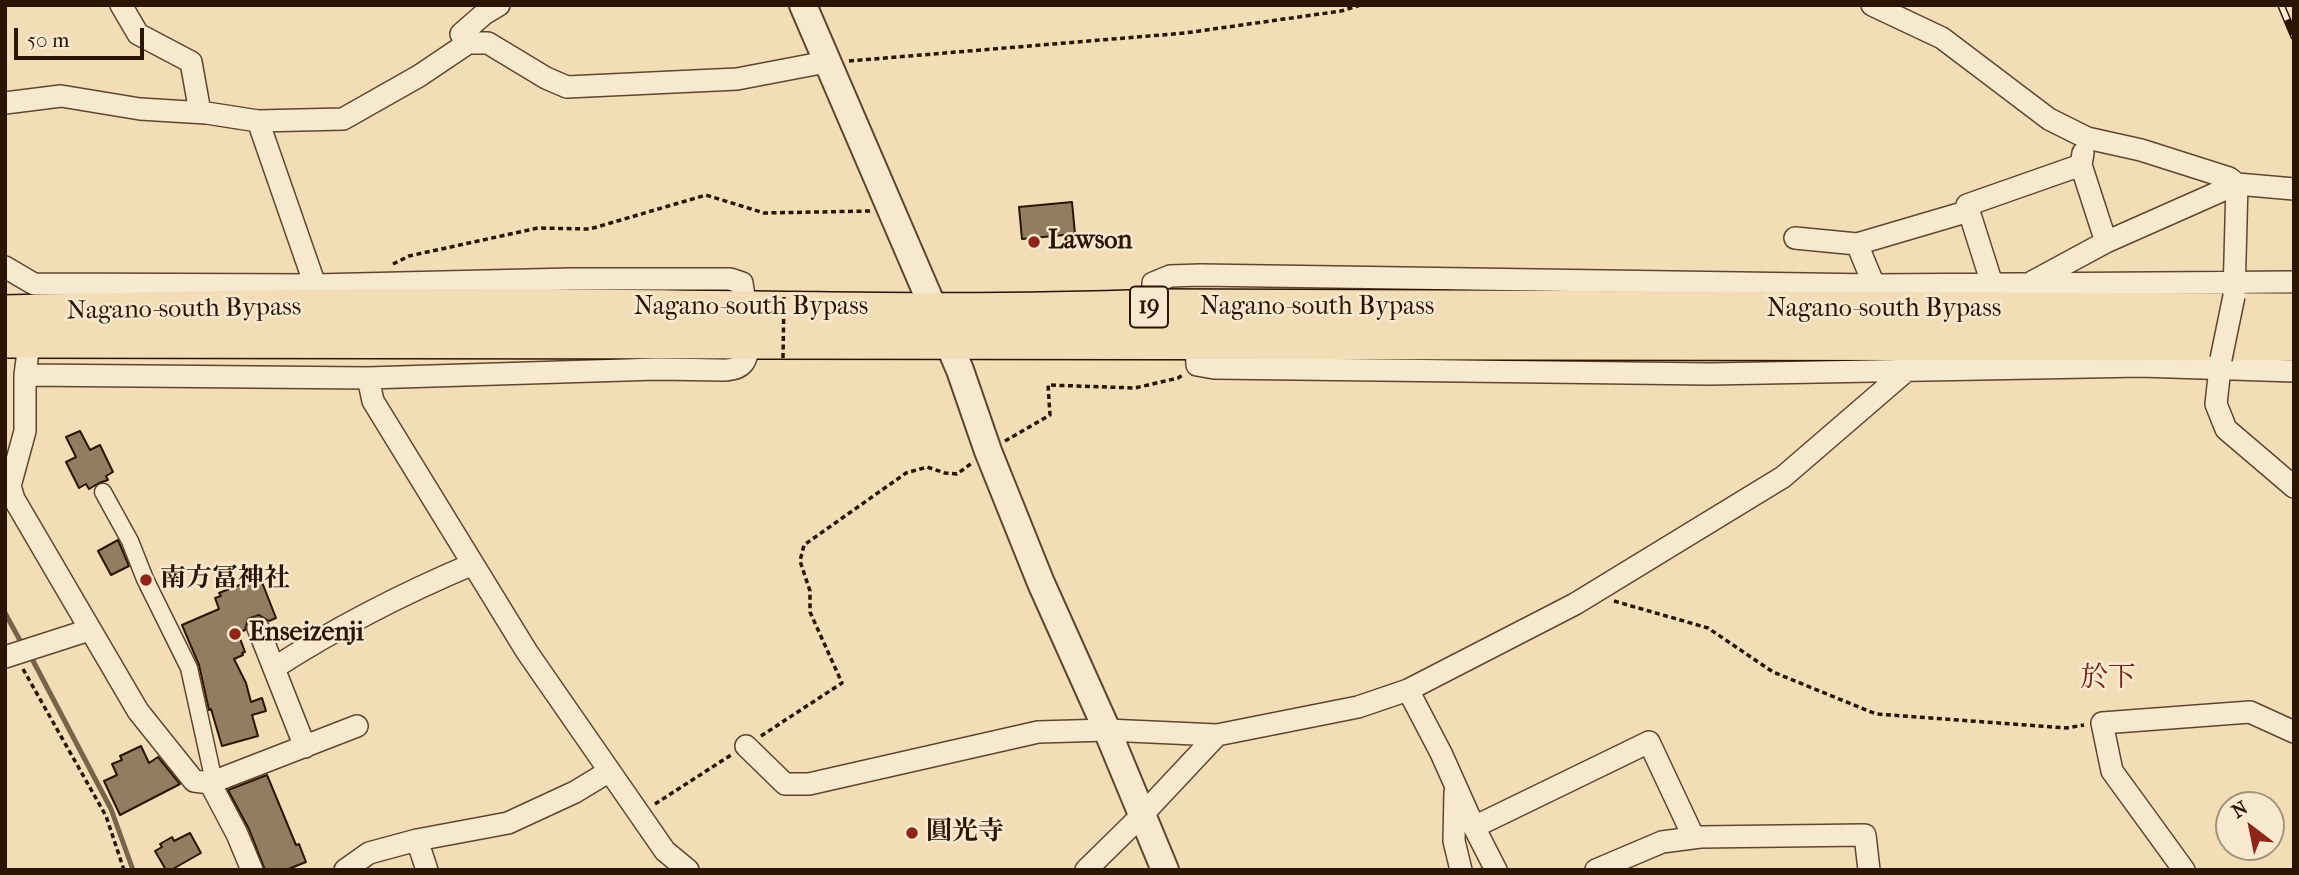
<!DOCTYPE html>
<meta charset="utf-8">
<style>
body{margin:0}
#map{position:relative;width:2299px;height:875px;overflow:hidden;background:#f3ddb7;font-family:"IM FELL French Canon",serif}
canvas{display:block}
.frame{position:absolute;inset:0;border:7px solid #2b1401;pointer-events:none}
.north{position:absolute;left:2215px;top:791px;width:70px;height:70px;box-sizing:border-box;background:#f7e9d0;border:2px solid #a5947d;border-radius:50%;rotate:328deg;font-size:19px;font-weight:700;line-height:28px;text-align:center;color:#2b1401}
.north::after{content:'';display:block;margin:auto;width:24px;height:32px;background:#8f2418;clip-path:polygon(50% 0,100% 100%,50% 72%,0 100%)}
.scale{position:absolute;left:14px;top:28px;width:130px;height:32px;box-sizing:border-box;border:4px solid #2b1401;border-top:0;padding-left:9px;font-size:21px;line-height:24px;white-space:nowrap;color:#2b1401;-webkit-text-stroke:5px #f7e9d0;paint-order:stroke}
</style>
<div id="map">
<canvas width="2299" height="875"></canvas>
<div class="frame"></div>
<div class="north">N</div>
<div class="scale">50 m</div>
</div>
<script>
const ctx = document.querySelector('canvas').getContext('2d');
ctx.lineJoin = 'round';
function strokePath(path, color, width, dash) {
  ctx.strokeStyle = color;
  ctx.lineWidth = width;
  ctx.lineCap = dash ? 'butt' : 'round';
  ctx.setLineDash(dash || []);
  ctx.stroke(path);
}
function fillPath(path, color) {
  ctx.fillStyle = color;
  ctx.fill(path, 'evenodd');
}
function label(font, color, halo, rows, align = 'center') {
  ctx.font = font + ' "IM FELL French Canon","Noto Serif JP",serif';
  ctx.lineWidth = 5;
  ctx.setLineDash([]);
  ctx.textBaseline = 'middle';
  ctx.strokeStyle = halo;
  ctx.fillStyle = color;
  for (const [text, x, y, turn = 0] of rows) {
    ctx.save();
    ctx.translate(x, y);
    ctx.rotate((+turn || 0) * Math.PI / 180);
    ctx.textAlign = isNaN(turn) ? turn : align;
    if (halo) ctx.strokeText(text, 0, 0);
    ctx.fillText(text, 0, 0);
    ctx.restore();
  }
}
strokePath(new Path2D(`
 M5,613L22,644
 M30,655L111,809L133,870`), '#7a6449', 5);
const building = new Path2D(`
 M1072,202L1075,234L1022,239L1019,207Z
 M80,431L90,450L100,445L113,472L106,476L108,480L99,483L89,489L86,484L79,488L66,462L76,457L66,437Z
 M118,540L129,566L111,575L98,551Z
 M260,577L276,618L269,621L259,615L248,619L245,630L238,633L245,652L242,653L243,655L234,659L246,683L251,702L262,698L266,711L252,715L258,736L222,746L211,709L209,710L199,665L182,625L219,609L215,598L221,596L219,593Z
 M141,746L149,763L158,757L180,784L120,815L104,781L117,775L112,764L122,760L120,756Z
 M267,775L296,845L299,844L306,862L286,870H265L249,829L228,790Z
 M190,833L201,853L171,870H166L155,851L162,847L160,844L172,837L174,841Z`);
fillPath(building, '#937d60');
strokePath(building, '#2b1401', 2);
const pedestrian = new Path2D(`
 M103,492L130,541L145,579L189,668L213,777L210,783`);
const minor = new Path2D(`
 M121,5L138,34L191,62L200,112L258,121L343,119L419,76L468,43H488L546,78L567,87L737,79L826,62
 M1872,5L1942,38L2049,119L2087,138L2141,150L2229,178L2237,184
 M468,43L461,34L484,14L499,5
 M5,103L61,96L140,109L206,113
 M258,121L315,285
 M2083,153L2081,165L2106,242
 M1795,238L1857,244L1969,211
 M1857,244L1874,285
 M5,267L34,284L315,285L571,279H730L742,283L746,309
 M2032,282L2106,242L2237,184
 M1992,284L1967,205L2081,165
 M2234,296L2237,184L2294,189
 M1153,307V283L1170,276L1200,275L1874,285L2294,282
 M31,328L25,375V431L10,486L14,499L138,711L194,781L210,783L237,834L252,870
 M1196,343L1197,365L1214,368L1711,374L2141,366L2294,371
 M2221,359L2216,404L2226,429L2294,487
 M25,375L368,378L657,369L725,370C744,369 748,360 748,342
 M368,378L373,401L527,652L665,851L688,870
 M258,628L305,747
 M5,657L89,630
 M274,668C336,628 404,593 473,564
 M1408,690L1441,753L1474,827L1496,870
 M746,746L785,784H809L1038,732L1107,730L1217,735L1358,707L1408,690L1575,604L1783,477L1906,371
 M210,783L357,726
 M1455,792L1454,841L1461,870
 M1474,827L1649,742L1694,838
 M417,840L427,870
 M345,870L369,853L417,840L508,823L575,792L608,772
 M1086,870L1142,815L1217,735
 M1596,870L1662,842L1700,837L1865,835L1869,870
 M2184,870L2112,771L2102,723L2250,712L2294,732`);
const tertiary = new Path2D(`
 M803,5L960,370L988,451L1041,583L1107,730L1165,870`);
const trunk = new Path2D(`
 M5,313C193,308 382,305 570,307C764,308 959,315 1153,307L2294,311
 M5,340L2294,343`);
strokePath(pedestrian, '#5d462e', 19);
strokePath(minor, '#5d462e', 24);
strokePath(tertiary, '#5d462e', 30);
strokePath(trunk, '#2b1401', 38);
strokePath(new Path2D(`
 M849,61L1185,33L1341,11L1361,5
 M393,264L409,256L538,228L590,229L706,195L764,213L870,211
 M1005,441L1050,415L1048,385L1135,388L1178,378L1183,375
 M1614,601L1708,628L1773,672L1876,714L2066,728L2084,725
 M23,669L106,816L124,870
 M761,736L842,683L810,612V591L800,561L804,545L906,473L927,467L945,473L957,474L972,463
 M655,804L731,755`), '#2b1401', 3.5, [5, 3.5]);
strokePath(pedestrian, '#f7e9d0', 16);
strokePath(minor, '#f7e9d0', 21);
strokePath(tertiary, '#f7e9d0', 26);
strokePath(trunk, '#f3ddb7', 35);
const rail = new Path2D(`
 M2281,5L2294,36`);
strokePath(rail, '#2b1401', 8);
strokePath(rail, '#f7e9d0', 5, [16]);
const minorBridge = new Path2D(`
 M2221,359L2234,296`);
strokePath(minorBridge, '#5d462e', 24, []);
strokePath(new Path2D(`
 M783,358L784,297`), '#2b1401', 3.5, [5, 3.5]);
strokePath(minorBridge, '#f7e9d0', 21);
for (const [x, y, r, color] of [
 [1034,242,7,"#8f2418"],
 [146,580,7,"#8f2418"],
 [235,634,7,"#8f2418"],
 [912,833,7,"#8f2418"]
]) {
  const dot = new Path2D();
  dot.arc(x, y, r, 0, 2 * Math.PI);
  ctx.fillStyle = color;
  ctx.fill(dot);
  strokePath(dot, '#f7e9d0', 2.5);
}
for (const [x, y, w] of [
 [1149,307,38]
]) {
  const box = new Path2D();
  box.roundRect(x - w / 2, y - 20.5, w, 41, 5);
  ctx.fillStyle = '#f7e9d0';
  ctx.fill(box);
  strokePath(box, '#2b1401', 2);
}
label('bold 24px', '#2b1401', null, [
 ["19",1149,307]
]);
label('bold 26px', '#2b1401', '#f7e9d0', [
 ["Lawson",1048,242],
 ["南方冨神社",160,580],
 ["Enseizenji",249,634],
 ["圓光寺",926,833]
], 'left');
label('26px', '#2b1401', '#f7e9d0', [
 ["Nagano-south Bypass",751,308],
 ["Nagano-south Bypass",1317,308],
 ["Nagano-south Bypass",184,310,-1],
 ["Nagano-south Bypass",1884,310]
]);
label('28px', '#7a1f14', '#f7e9d0', [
 ["於下",2108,679]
]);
</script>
